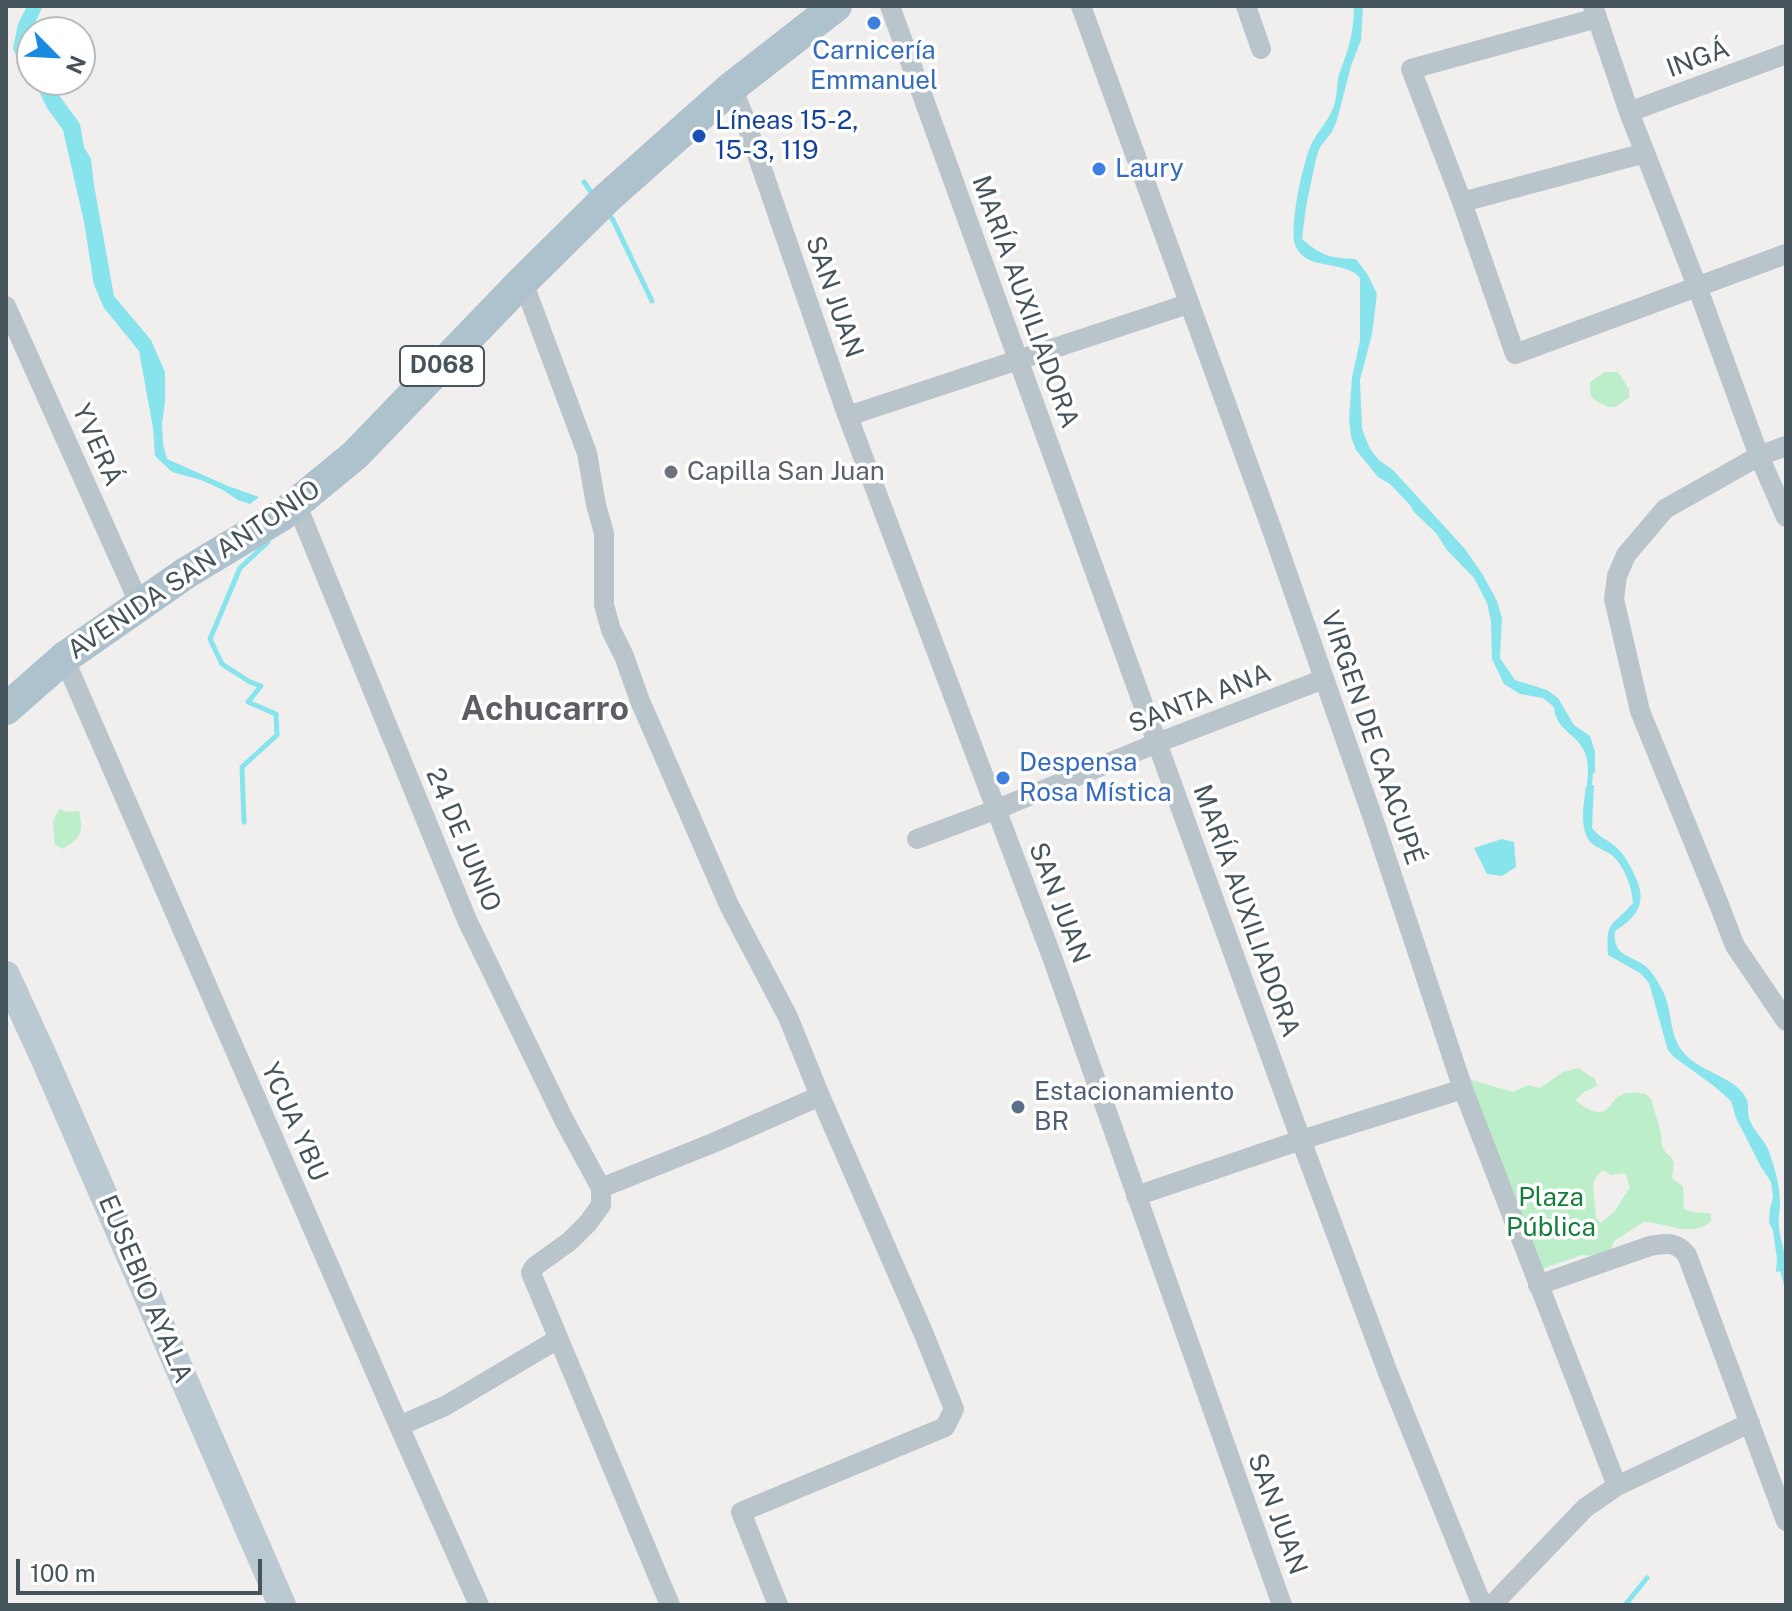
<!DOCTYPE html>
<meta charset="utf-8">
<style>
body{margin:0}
#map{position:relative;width:1792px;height:1611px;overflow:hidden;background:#f1eeee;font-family:"Public Sans",sans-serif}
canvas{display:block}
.frame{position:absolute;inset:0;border:8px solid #46545c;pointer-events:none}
.north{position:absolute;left:16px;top:16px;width:80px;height:80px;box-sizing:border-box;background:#fff;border:2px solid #b5bbbe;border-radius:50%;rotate:114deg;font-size:22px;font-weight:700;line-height:32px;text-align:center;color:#46545c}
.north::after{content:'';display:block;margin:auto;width:28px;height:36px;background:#188ae1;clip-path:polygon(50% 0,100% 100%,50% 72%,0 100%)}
.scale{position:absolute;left:16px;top:1559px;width:246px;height:36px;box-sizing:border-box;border:4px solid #46545c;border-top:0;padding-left:10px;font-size:24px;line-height:28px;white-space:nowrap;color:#46545c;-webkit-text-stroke:6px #fff;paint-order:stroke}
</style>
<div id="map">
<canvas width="1792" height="1611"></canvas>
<div class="frame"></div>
<div class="north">N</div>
<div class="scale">100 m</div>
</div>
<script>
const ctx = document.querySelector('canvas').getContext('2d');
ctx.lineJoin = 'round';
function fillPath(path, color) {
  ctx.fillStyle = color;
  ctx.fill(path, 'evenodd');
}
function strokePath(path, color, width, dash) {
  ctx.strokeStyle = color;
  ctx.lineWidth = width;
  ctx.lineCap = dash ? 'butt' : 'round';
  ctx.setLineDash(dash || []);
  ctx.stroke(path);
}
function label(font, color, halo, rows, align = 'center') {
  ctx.font = font + ' "Public Sans",sans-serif';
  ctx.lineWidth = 7;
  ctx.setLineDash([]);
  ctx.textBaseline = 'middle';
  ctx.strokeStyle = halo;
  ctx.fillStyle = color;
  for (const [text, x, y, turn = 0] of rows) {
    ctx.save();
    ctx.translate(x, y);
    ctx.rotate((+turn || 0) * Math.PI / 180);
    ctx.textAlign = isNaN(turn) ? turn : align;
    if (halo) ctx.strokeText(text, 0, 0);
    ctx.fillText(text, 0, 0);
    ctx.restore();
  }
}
fillPath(new Path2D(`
 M1605,372H1618L1629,389V398L1615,407H1608L1593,399L1590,393V382Z
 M59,809L66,812L79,811C84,832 81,838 63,849L55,845L53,822Z
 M1578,1068L1595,1079L1597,1086L1584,1092L1575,1101C1581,1104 1591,1113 1599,1112C1616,1111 1609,1086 1646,1094L1651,1099L1661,1133L1662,1146L1666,1153L1671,1157L1674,1163L1672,1178L1683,1187L1684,1209C1693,1214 1701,1211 1711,1214V1221C1692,1239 1666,1222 1644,1222L1614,1241L1610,1254L1603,1257L1582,1255L1536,1271L1469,1079L1513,1092L1528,1085L1540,1088L1563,1072ZM1603,1170L1611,1175L1625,1173L1630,1187L1615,1211L1601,1223L1596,1218L1593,1184L1596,1177Z`), '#bcefc9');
fillPath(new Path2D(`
 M27,6H43L26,42L28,51L32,57V80H48L80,124L84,147L91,159L94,185L114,296L151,340L165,372V402L162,424L163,444L167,459L228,486L259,497L250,504L238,500L223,490L201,480L172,472L155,456L153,428L139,351L104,308L94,285L84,222L63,130L47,108L36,85L20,65L13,48L18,24Z
 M1354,6H1363L1361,40L1351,66L1337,120L1332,132L1320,147L1316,159L1306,207L1302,239C1322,256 1330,258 1356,259L1368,275L1377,294L1372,334L1360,380L1362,429L1370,449L1379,460L1393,470L1465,549L1483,575L1497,601L1502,618L1500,658L1515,680L1547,690L1558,698L1574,725L1590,736L1595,752V773H1588C1590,733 1556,737 1554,707L1543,698L1520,694L1504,684L1492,659L1491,621L1487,603L1474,578L1447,550L1436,533L1414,512L1410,505L1390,484L1378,477L1356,450L1351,437L1349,419L1352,377L1360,341V278C1345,259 1308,272 1296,247C1288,230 1303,162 1311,145C1318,130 1331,119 1335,102C1337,94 1337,86 1338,78C1341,68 1345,58 1348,49C1352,35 1354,20 1354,6Z
 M1594,785L1592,828C1598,837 1609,840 1617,848C1624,854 1630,865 1634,874C1648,901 1639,916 1615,931C1613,956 1628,954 1644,965C1650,969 1655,977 1659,984C1678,1014 1662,1041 1697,1064C1712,1074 1740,1082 1747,1100C1749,1105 1747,1112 1749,1118C1753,1131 1763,1138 1768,1149C1774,1165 1780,1185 1780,1203C1780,1211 1778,1219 1779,1228C1781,1243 1786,1253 1786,1270L1776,1272L1777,1259L1773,1231L1769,1222L1770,1209L1773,1197L1771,1182L1761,1167L1736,1118L1731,1101L1714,1086L1674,1057L1668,1050L1665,1040L1649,983L1640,973L1608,955C1606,919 1611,928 1633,903C1632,888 1625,867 1613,856C1605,849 1592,848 1587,837C1580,822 1584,802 1586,786Z
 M1502,839L1514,842L1516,867L1502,876L1487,874L1474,848Z`), '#88e4ec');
strokePath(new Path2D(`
 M584,182L593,195
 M607,213L613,220L652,301
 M1589,790L1591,768
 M244,822L242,767L277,735L276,714L248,702L261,686L250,682L222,664L210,639L240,568L268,542
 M1781,1264L1786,1283
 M1625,1605L1647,1578`), '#88e4ec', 5);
strokePath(new Path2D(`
 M890,6L1301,1140L1388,1373L1482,1605
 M1081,6L1271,527L1375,824L1463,1089L1617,1486
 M1246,6L1261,49
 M1593,6L1629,112L1697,286L1759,456L1786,517
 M1597,18L1411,69L1462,202L1515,354L1786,254
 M732,87L744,117L845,409L1052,957L1282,1605
 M1629,112L1786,54
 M1462,202L1645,153
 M523,282L587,453L596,505L604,533V605L611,630L624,656L640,701L729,905L788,1017L820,1096L923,1332L954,1409L945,1427L741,1512L778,1605
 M6,306L140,605
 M848,416L1188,304
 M1786,446L1759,456L1665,509L1626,555L1617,576L1614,599L1640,711L1718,902L1735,946L1786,1021
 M296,503L467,920L564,1120L601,1188V1205L588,1223L570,1241L534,1267L531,1273L670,1605
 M64,658L399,1426L479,1605
 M917,839L995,810L1157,743L1324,679
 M601,1188L713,1143L820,1096
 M1136,1196L1301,1140L1463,1089
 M1538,1285L1650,1246C1666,1243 1676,1241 1687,1255L1786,1521
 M399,1426L445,1406L558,1339
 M1492,1605L1585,1508L1617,1486L1750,1423`), '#b9c5cb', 20);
strokePath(new Path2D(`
 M6,975L45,1060L282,1605`), '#bbc9d2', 28);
strokePath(new Path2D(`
 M6,709L64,658L186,573L282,515L355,455L516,288L607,198L732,87L836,6`), '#adc2cd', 32);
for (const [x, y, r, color] of [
 [874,23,8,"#3f7fe0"],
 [699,136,8,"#1a4fb4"],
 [1099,169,8,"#3f7fe0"],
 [671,472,8,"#6b7280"],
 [1003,778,8,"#3f7fe0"],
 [1018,1107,8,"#5c6f8a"]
]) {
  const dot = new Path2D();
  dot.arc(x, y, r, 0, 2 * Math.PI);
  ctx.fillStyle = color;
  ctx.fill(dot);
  strokePath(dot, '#fff', 3);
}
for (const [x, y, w] of [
 [442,366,84]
]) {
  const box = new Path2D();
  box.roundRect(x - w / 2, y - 20, w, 40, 6);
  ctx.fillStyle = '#fff';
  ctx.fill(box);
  strokePath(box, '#46545c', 2);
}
label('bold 24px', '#46545c', null, [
 ["D068",442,366]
]);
label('26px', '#366cbe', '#fff', [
 ["Carnicería",874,51,"center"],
 ["Emmanuel",874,81,"center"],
 ["Laury",1115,169],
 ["Despensa",1019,763],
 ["Rosa Mística",1019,793]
], 'left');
label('26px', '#46545c', '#fff', [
 ["INGÁ",1698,59,-20],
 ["SAN JUAN",834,297,71],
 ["MARÍA AUXILIADORA",1025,302,70],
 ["YVERÁ",97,445,66],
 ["AVENIDA SAN ANTONIO",194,570,-34],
 ["SANTA ANA",1200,699,-21],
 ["VIRGEN DE CAACUPÉ",1372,738,71],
 ["24 DE JUNIO",463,840,67],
 ["SAN JUAN",1059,903,69],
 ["MARÍA AUXILIADORA",1246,911,70],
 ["YCUA YBU",294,1122,66],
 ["EUSEBIO AYALA",145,1289,67],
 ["SAN JUAN",1277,1514,70]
]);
label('26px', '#164399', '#fff', [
 ["Líneas 15-2,",715,121],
 ["15-3, 119",715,151]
], 'left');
label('26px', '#5b616d', '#fff', [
 ["Capilla San Juan",687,472]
], 'left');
label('26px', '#4e5e75', '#fff', [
 ["Estacionamiento",1034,1092],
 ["BR",1034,1122]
], 'left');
label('26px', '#167d3c', '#fff', [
 ["Plaza",1551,1198],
 ["Pública",1551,1228]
]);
label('bold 34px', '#5b5f63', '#fff', [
 ["Achucarro",545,710]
]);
</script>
